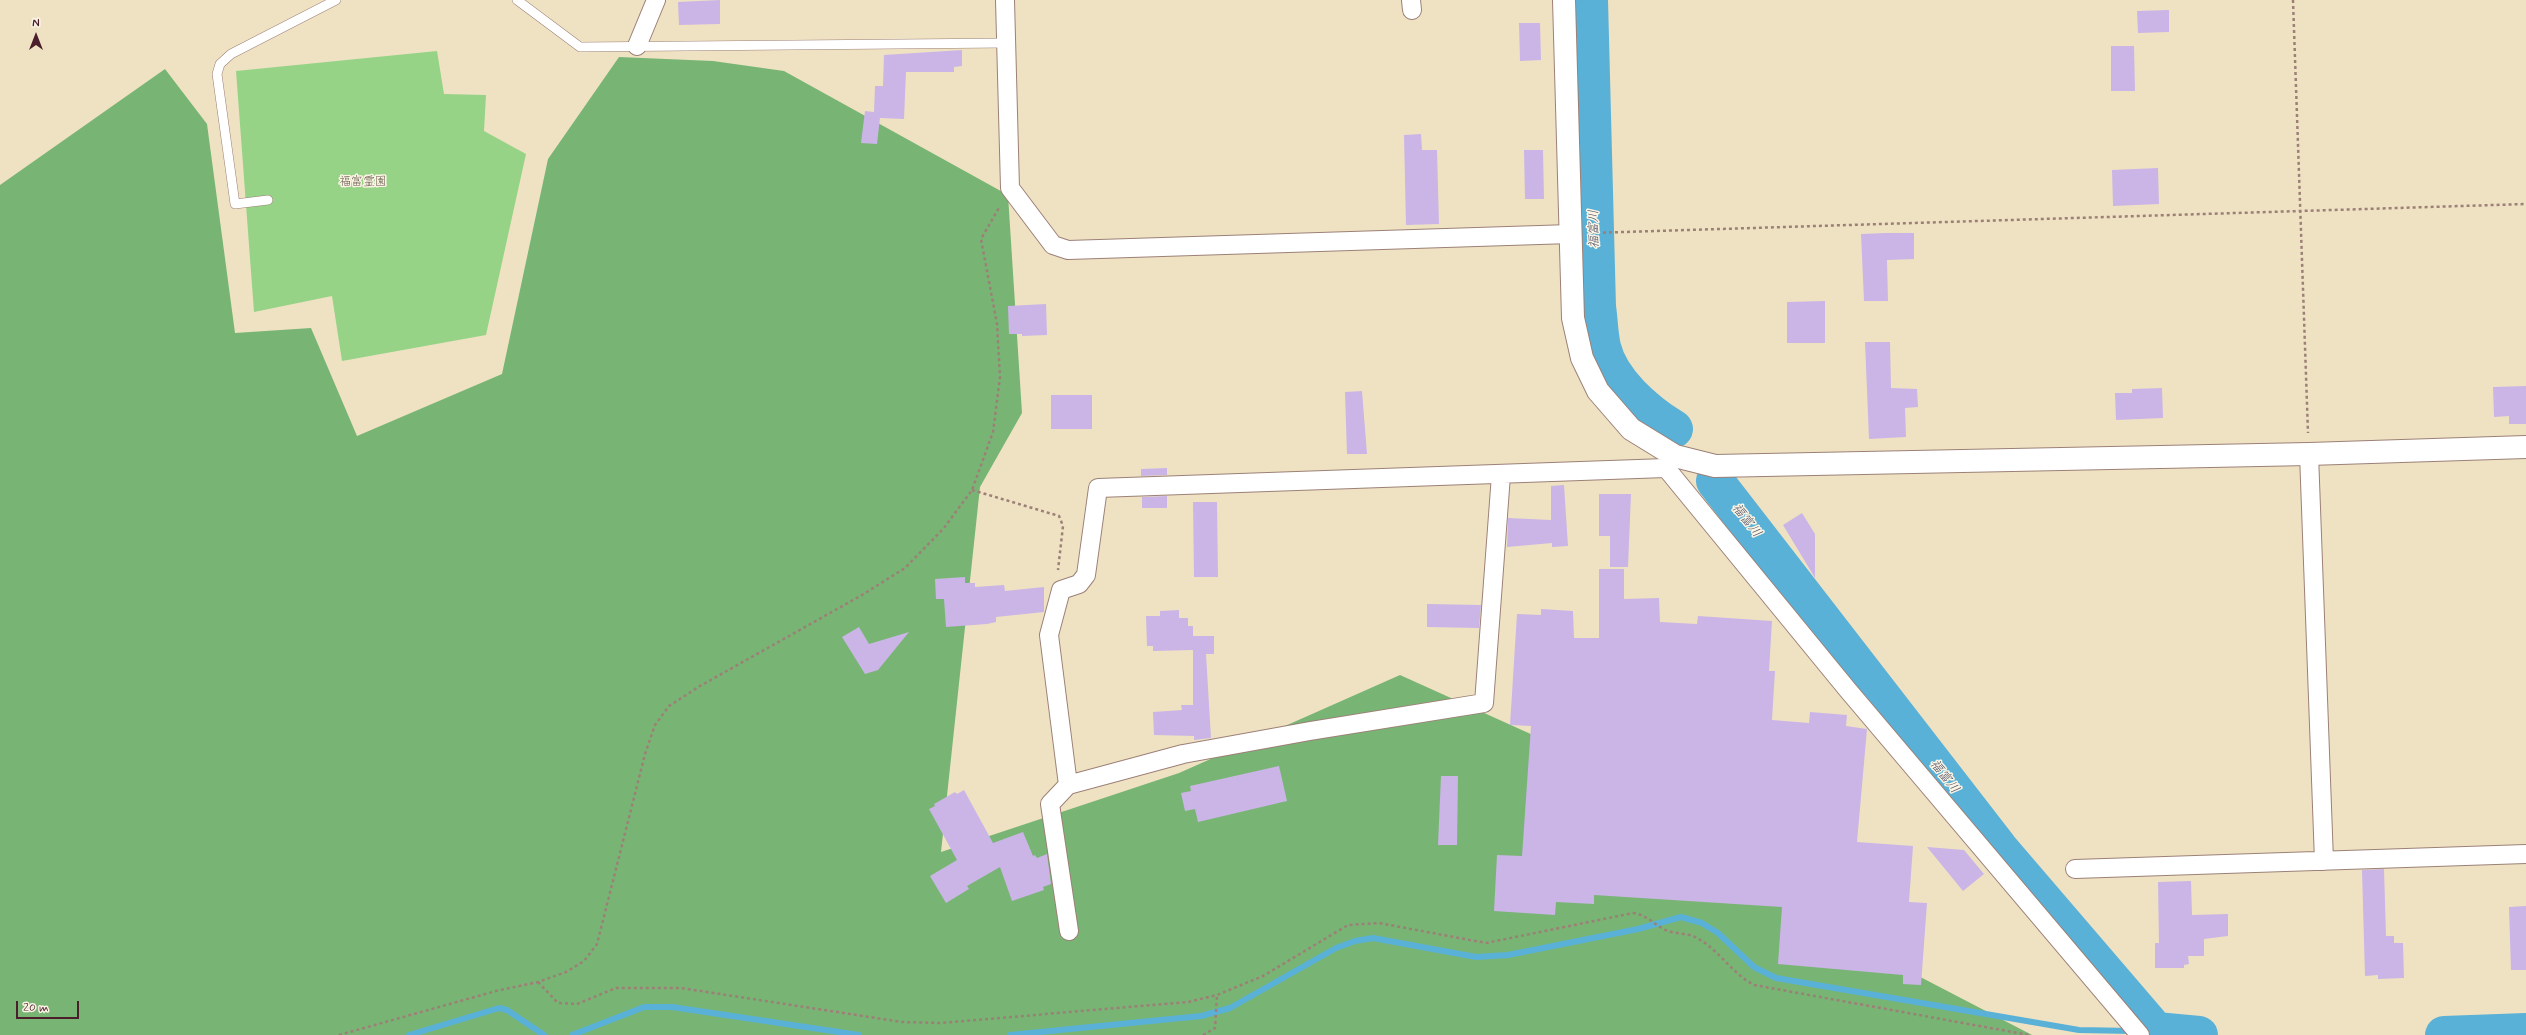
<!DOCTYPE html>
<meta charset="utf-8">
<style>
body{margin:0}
#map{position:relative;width:2526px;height:1035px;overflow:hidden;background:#efe2c3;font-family:Mynerve,sans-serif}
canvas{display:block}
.north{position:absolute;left:16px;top:16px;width:40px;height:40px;-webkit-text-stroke:3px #fcf5e5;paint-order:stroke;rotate:0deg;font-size:11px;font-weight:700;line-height:16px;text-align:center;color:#4a1f2b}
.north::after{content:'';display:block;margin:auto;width:14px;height:18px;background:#4a1f2b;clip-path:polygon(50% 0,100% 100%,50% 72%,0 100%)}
.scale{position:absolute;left:16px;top:1001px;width:63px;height:18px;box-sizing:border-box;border:2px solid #4a1f2b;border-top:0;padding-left:5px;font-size:12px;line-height:14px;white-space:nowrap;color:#4a1f2b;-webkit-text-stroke:3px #fcf5e5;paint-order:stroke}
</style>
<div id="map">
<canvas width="2526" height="1035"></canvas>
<div class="north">N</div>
<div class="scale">20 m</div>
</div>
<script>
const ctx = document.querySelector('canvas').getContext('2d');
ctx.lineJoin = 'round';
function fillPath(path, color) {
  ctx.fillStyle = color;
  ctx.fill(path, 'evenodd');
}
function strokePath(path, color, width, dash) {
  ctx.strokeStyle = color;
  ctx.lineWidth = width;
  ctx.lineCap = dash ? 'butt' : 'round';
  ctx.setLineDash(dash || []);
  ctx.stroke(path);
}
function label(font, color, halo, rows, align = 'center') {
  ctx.font = font + ' Mynerve,"Klee One",sans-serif';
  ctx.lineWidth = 3;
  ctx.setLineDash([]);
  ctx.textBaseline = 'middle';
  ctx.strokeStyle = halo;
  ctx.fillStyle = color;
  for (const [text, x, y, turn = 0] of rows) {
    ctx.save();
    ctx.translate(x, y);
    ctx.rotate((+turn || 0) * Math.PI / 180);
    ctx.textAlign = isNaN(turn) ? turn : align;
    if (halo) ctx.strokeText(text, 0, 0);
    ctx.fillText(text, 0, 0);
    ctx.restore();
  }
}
fillPath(new Path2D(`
 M437,51L444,94L486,95L484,131L526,154L486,335L342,361L332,296L254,312L236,71Z`), '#96d387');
fillPath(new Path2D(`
 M619,57L713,61L784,71L1008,195L1022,413L980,487L941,852L1179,773L1400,675L1606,768L1878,955L2032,1035H0V185L165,69L207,124L235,333L311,328L357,436L502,374L548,159Z`), '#78b574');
strokePath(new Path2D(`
 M2141,1031H2156
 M409,1035L499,1008L507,1010L544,1035
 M572,1035L644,1007H672L859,1035
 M1010,1035L1201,1016L1230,1008L1336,948L1355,941L1373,938L1476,957L1508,955L1638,929L1681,917L1702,923L1718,933L1754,967L1776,978L2079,1030L2132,1031`), '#5ab1d7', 6);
strokePath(new Path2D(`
 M1589,0L1597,307C1599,320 1599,334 1602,347C1610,381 1645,411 1674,429
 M1715,481L1999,848L2156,1031L2199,1035
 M2444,1035L2526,1032`), '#5ab1d7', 38);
fillPath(new Path2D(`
 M720,0V24L679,25L678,2Z
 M2169,10V32L2138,33L2137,11Z
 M1519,23H1540L1541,60L1520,61Z
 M2111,46H2134L2135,91H2111Z
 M962,50V66L954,67V72H906L904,119L880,118L877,144L861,143L865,111L874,112L875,86H883L884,55Z
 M1421,134L1422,150H1437L1439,224L1406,225L1404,135Z
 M1524,150H1543L1544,199H1525Z
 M2158,168L2159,204L2113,206L2112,170Z
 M1886,233H1914V259L1887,260L1888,301H1864L1861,234Z
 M1825,301V343H1787V302Z
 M1046,304L1047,335L1022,336V334H1009L1008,306Z
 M1865,342H1890L1891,388L1917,389L1918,407L1905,408L1906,437L1869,439Z
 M2526,386V424H2509V416L2494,417L2493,387Z
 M2162,388L2163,418L2116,420L2115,393H2132V389Z
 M1362,391L1367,454H1347L1345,392Z
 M1051,395H1092V429H1051Z
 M1167,468V475L1141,476V469Z
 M1564,485L1568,546L1552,547V543L1507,547L1508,518L1551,520V486Z
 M1599,494H1631L1628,567H1610V536H1599Z
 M1167,496V508H1142V497Z
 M1193,502H1217L1218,577H1194Z
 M1802,513L1815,534V578L1783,525Z
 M1599,569H1624V599L1659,598L1660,622L1697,624L1698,616L1772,621L1769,671H1775L1772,720L1809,723L1810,712L1847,715L1846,726L1867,729L1857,842L1913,846L1909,902L1927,903L1921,985L1903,984V975L1778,964L1782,907L1594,895V904L1556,902L1555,915L1494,911L1497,855L1522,856L1531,726L1510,725L1517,614L1541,615V609L1573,611L1574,638H1599Z
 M965,577V583H975V587L1004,585L1005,591L1044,587V612L996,617V622L987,624L946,627L944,599H936L935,579Z
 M1427,604L1481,605L1479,628L1427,627Z
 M1179,610V618H1188V626H1193V636H1214V654H1206L1211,738L1194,740V736L1154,735L1153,712L1182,710L1181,705H1193V650L1153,651V646H1147L1146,616H1160V611Z
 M859,627L869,644L909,632L878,670L865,674L842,637Z
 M1279,766L1287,801L1198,822L1195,809L1185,811L1181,793L1191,791L1190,786Z
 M1441,776H1458L1457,845H1438Z
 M964,790L993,843L1023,832L1033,856L1035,855L1037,858L1047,854L1051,884L1043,887L1044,890L1012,901L1000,867L967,886L969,889L946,903L930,876L957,860L929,809L935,806L934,804L955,792L957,794Z
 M1927,847L1964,850L1984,874L1963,891Z
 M2384,869L2386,936H2394V943H2403L2404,978L2378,979V975L2365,976L2362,870Z
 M2191,881L2192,915L2228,914V936L2204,939V956H2188L2189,964L2184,965V968H2155V943H2159L2158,882Z
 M2526,906V970H2511L2509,907Z`), '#cab5e6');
const lane = new Path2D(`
 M517,0L580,47L1006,43
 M268,200L235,204L217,74L220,64L231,54L336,0`);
const street = new Path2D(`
 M1005,0L1010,188L1053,245L1068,250L1571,234
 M1411,0L1412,10
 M637,46L656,0
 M2309,454L2324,861
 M1672,459L1666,468L1847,689L2140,1035
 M1068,785L1183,754L1310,731L1484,703L1501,475
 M2075,869L2526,854
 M1069,931L1050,804L1068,785L1049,635L1061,590L1079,584L1086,575L1098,488L1666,468`);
const secondary = new Path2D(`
 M1564,0L1573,318L1582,358L1598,391L1631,429L1675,456L1715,466L2309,454L2526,447`);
strokePath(lane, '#9c8077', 10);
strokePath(street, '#9c8077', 20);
strokePath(secondary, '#9c8077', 24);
strokePath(new Path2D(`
 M2293,0L2308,433
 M1591,233L2526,204
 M972,490L1059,516L1063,526L1058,570
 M538,982L558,1003L577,1004L616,988H681L902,1022L940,1023L1188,1002L1217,995L1263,976L1348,925L1379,923L1486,943L1633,913C1648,915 1655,926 1668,931C1676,934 1687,933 1695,937C1719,949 1731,973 1754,985L2029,1035
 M339,1035L496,991L538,982L566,972L584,961L597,944L645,754L655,725L669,706L700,686L862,595L905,568L944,528L972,490L993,432L1000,377L997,324L981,239L1000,206
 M1203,1035L1215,1028L1217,995`), '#9c8077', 2.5, [3, 3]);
strokePath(lane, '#fff', 9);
strokePath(street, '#fff', 18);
strokePath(secondary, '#fff', 22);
label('12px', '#615547', '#fcf5e5', [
 ["福富霊園",363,182]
]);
label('italic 13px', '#505267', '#fcf5e5', [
 ["福富川",1595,229,-91],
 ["福富川",1746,521,52],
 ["福富川",1944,777,52]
]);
</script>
